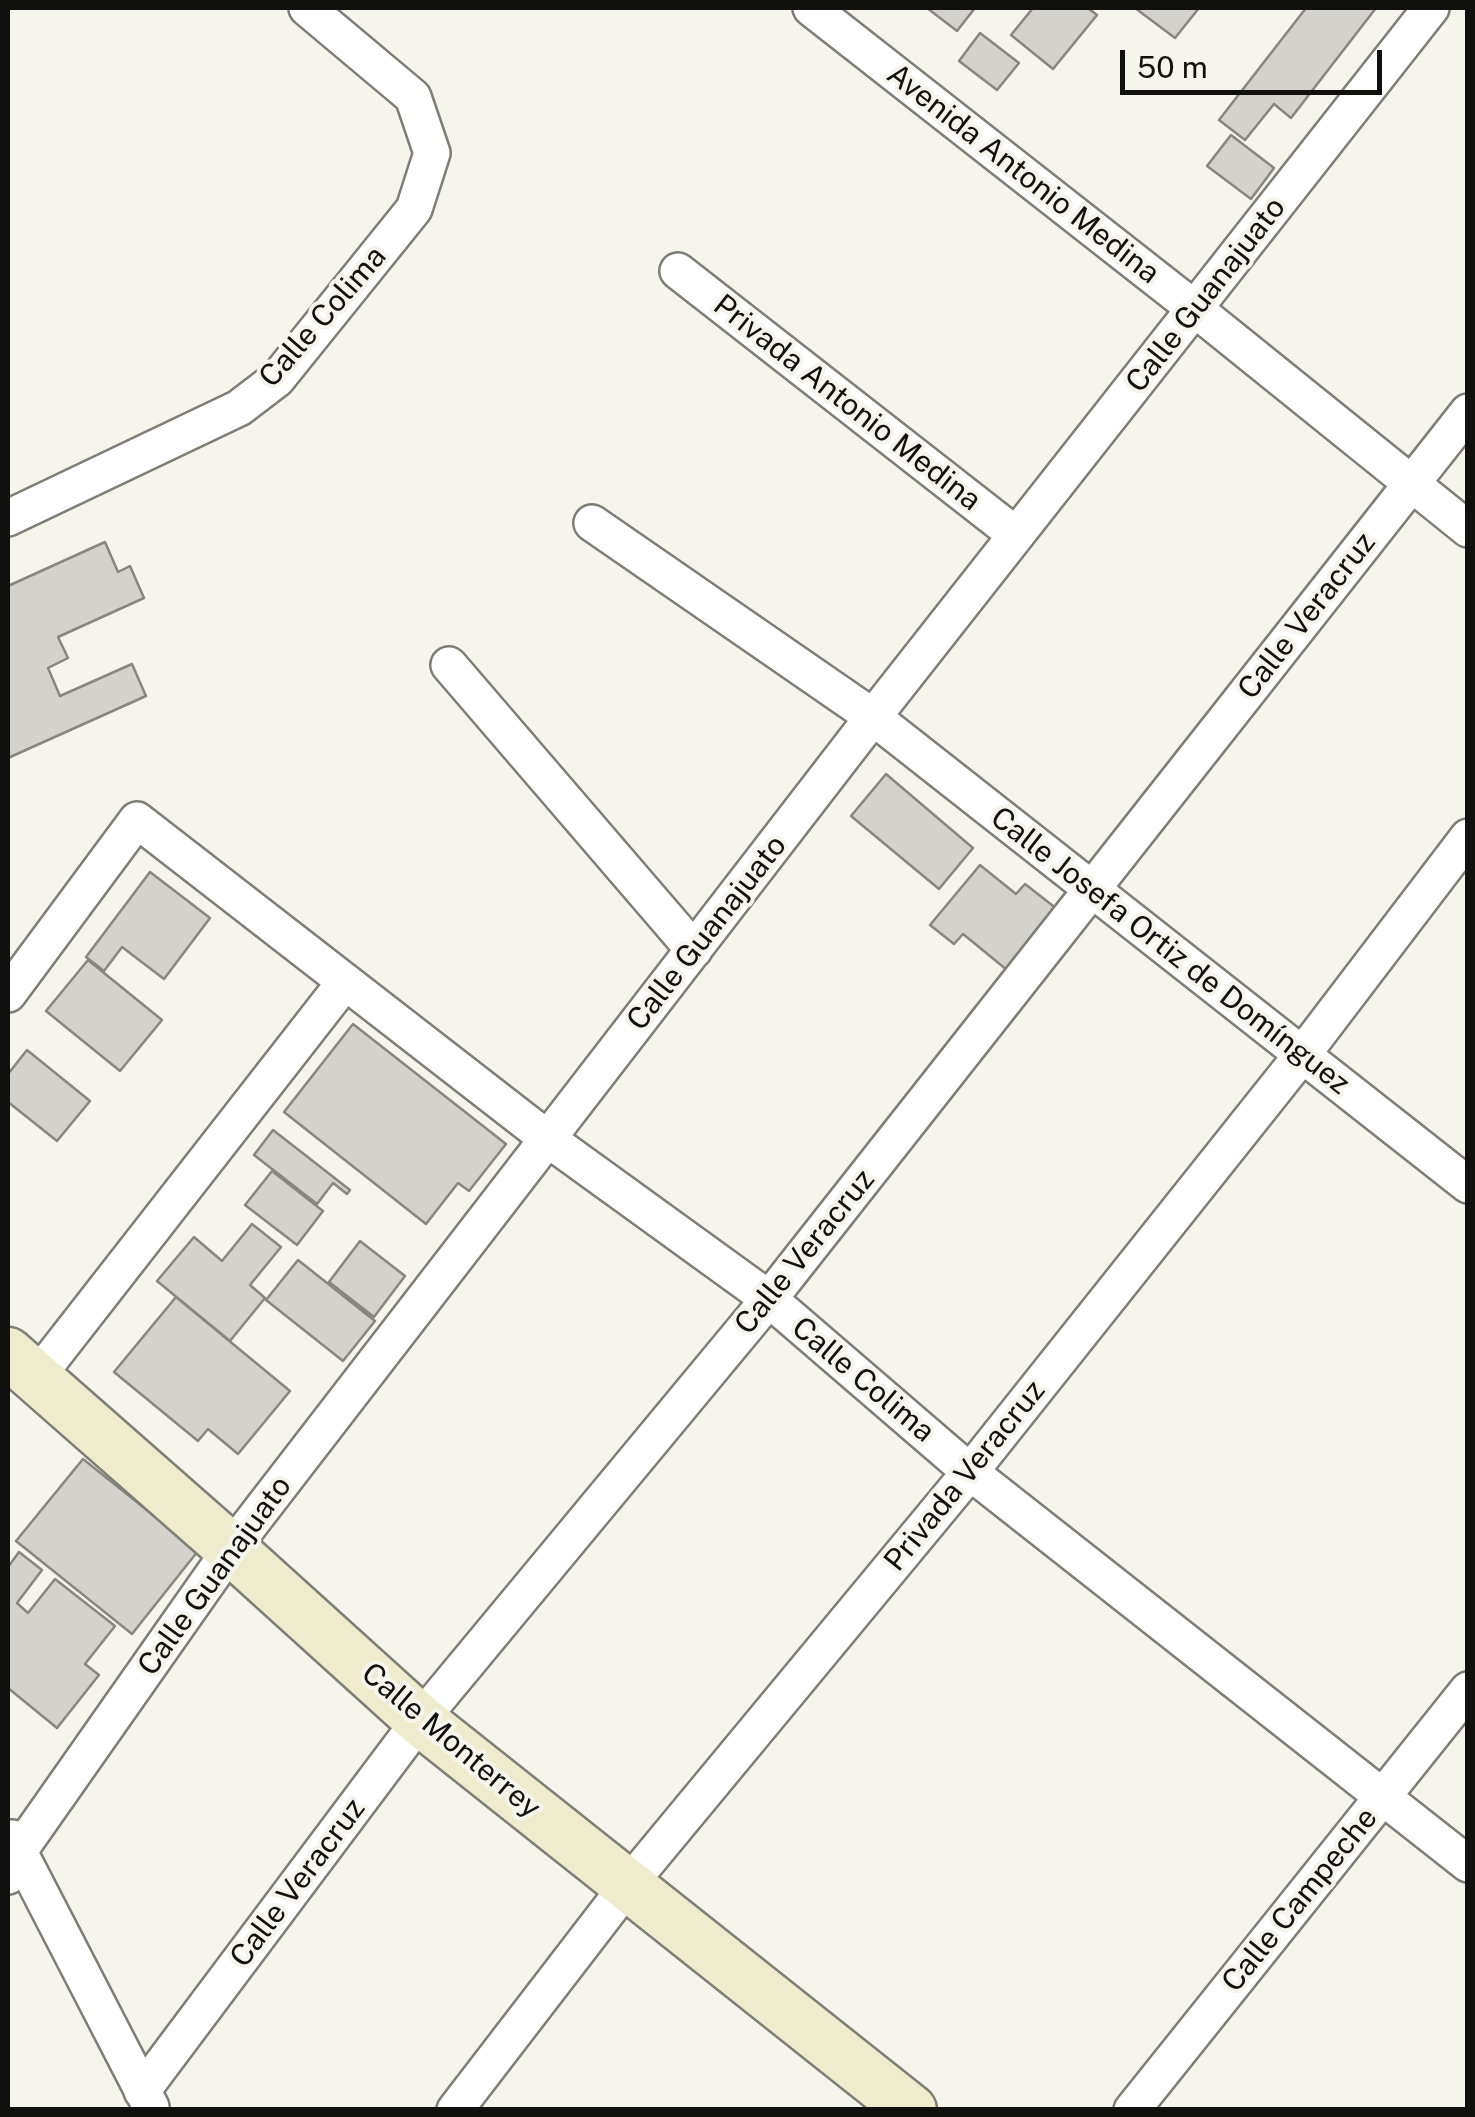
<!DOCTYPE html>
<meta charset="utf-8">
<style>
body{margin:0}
#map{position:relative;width:1475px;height:2117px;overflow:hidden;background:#f5f5ed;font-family:"Public Sans",sans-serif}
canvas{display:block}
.frame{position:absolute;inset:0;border:10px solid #10100e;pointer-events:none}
.scale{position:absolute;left:1120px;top:50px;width:262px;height:45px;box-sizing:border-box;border:5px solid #10100e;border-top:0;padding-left:12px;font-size:30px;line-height:35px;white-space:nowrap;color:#10100e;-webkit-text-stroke:8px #f5f5ed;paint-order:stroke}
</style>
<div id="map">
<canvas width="1475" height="2117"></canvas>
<div class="frame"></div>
<div class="scale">50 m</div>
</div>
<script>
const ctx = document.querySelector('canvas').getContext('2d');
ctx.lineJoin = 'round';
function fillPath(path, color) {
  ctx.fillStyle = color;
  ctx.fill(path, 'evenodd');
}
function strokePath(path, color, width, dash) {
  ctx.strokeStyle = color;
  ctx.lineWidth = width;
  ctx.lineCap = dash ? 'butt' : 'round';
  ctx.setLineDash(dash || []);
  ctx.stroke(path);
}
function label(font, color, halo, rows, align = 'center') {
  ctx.font = font + ' "Public Sans",sans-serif';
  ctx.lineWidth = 8;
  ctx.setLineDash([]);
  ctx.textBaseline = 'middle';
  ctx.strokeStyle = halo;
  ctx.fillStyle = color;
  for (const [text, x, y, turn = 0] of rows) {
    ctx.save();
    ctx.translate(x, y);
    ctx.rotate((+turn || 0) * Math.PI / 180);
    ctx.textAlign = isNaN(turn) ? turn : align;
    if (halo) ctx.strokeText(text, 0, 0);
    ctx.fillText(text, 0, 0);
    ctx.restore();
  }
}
const building = new Path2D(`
 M927,8H975L957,31Z
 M1033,8H1088L1097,15L1053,69L1011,35Z
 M1135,8H1199L1175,38Z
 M1306,8H1376L1291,118L1274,104L1245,140L1219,120Z
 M980,33L1019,63L997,90L959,61Z
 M1231,135L1274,168L1251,199L1207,166Z
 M105,542L118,572L130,566L144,598L58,637L68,658L48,668L60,696L132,664L146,696L8,758V586Z
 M886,774L973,848L939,889L851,816Z
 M980,865L1016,894L1025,884L1057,909L1007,970L963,934L954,944L930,925Z
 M150,872L210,918L164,979L122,947L104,971L86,957Z
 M88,960L162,1020L120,1071L46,1011Z
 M353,1024L506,1144L469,1191L458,1183L426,1224L284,1112Z
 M27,1050L90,1101L57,1141L8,1102V1074Z
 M273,1130L350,1190L347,1194L333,1183L317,1204L254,1155Z
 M272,1171L323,1211L297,1245L245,1205Z
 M252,1224L281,1247L250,1285L265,1298L230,1341L157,1281L194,1237L222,1261Z
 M360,1241L405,1276L374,1317L329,1282Z
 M298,1260L375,1321L343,1361L266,1300Z
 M176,1297L290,1391L238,1454L208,1429L198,1441L114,1372Z
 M83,1459L198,1551L132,1634L16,1541Z
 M19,1552L42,1570L17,1603L28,1613L55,1579L115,1626L85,1664L99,1675L57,1728L8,1688V1567Z`);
fillPath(building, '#d3d2cc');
strokePath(building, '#878781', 2.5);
const street = new Path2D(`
 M811,8L1195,309L1468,529
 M678,271L1016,535
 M8,518L239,408L277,379L414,209L432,153L413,97L307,8
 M592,523L873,717L1468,1185
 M449,665L694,950
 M8,994L137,820L548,1139L769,1299L970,1472L1468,1864
 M36,1378L345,982
 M12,1838L151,2107
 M8,1876L19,1851L231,1549L873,717L1431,8
 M142,2091L420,1720L769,1299L1468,412
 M455,2110L628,1885L970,1472L1302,1055L1468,837
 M1132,2110L1468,1690`);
const secondary = new Path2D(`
 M8,1353L231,1549L420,1720L911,2110`);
strokePath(street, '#7e7e77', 40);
strokePath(secondary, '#7e7e77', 55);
strokePath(street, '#fff', 35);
strokePath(secondary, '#eeeccc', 50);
label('30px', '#10100e', '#f5f5ed', [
 ["Avenida Antonio Medina",1023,174,38],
 ["Calle Guanajuato",1206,295,-52],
 ["Calle Colima",323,317,-49],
 ["Privada Antonio Medina",847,403,38],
 ["Calle Veracruz",1307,616,-52],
 ["Calle Guanajuato",707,933,-52],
 ["Calle Josefa Ortiz de Domínguez",1170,951,38],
 ["Calle Veracruz",805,1252,-51],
 ["Calle Colima",863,1380,40],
 ["Privada Veracruz",965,1476,-51],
 ["Calle Guanajuato",215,1576,-54],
 ["Calle Monterrey",451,1741,40],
 ["Calle Veracruz",298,1883,-53],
 ["Calle Campeche",1300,1900,-51]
]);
</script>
